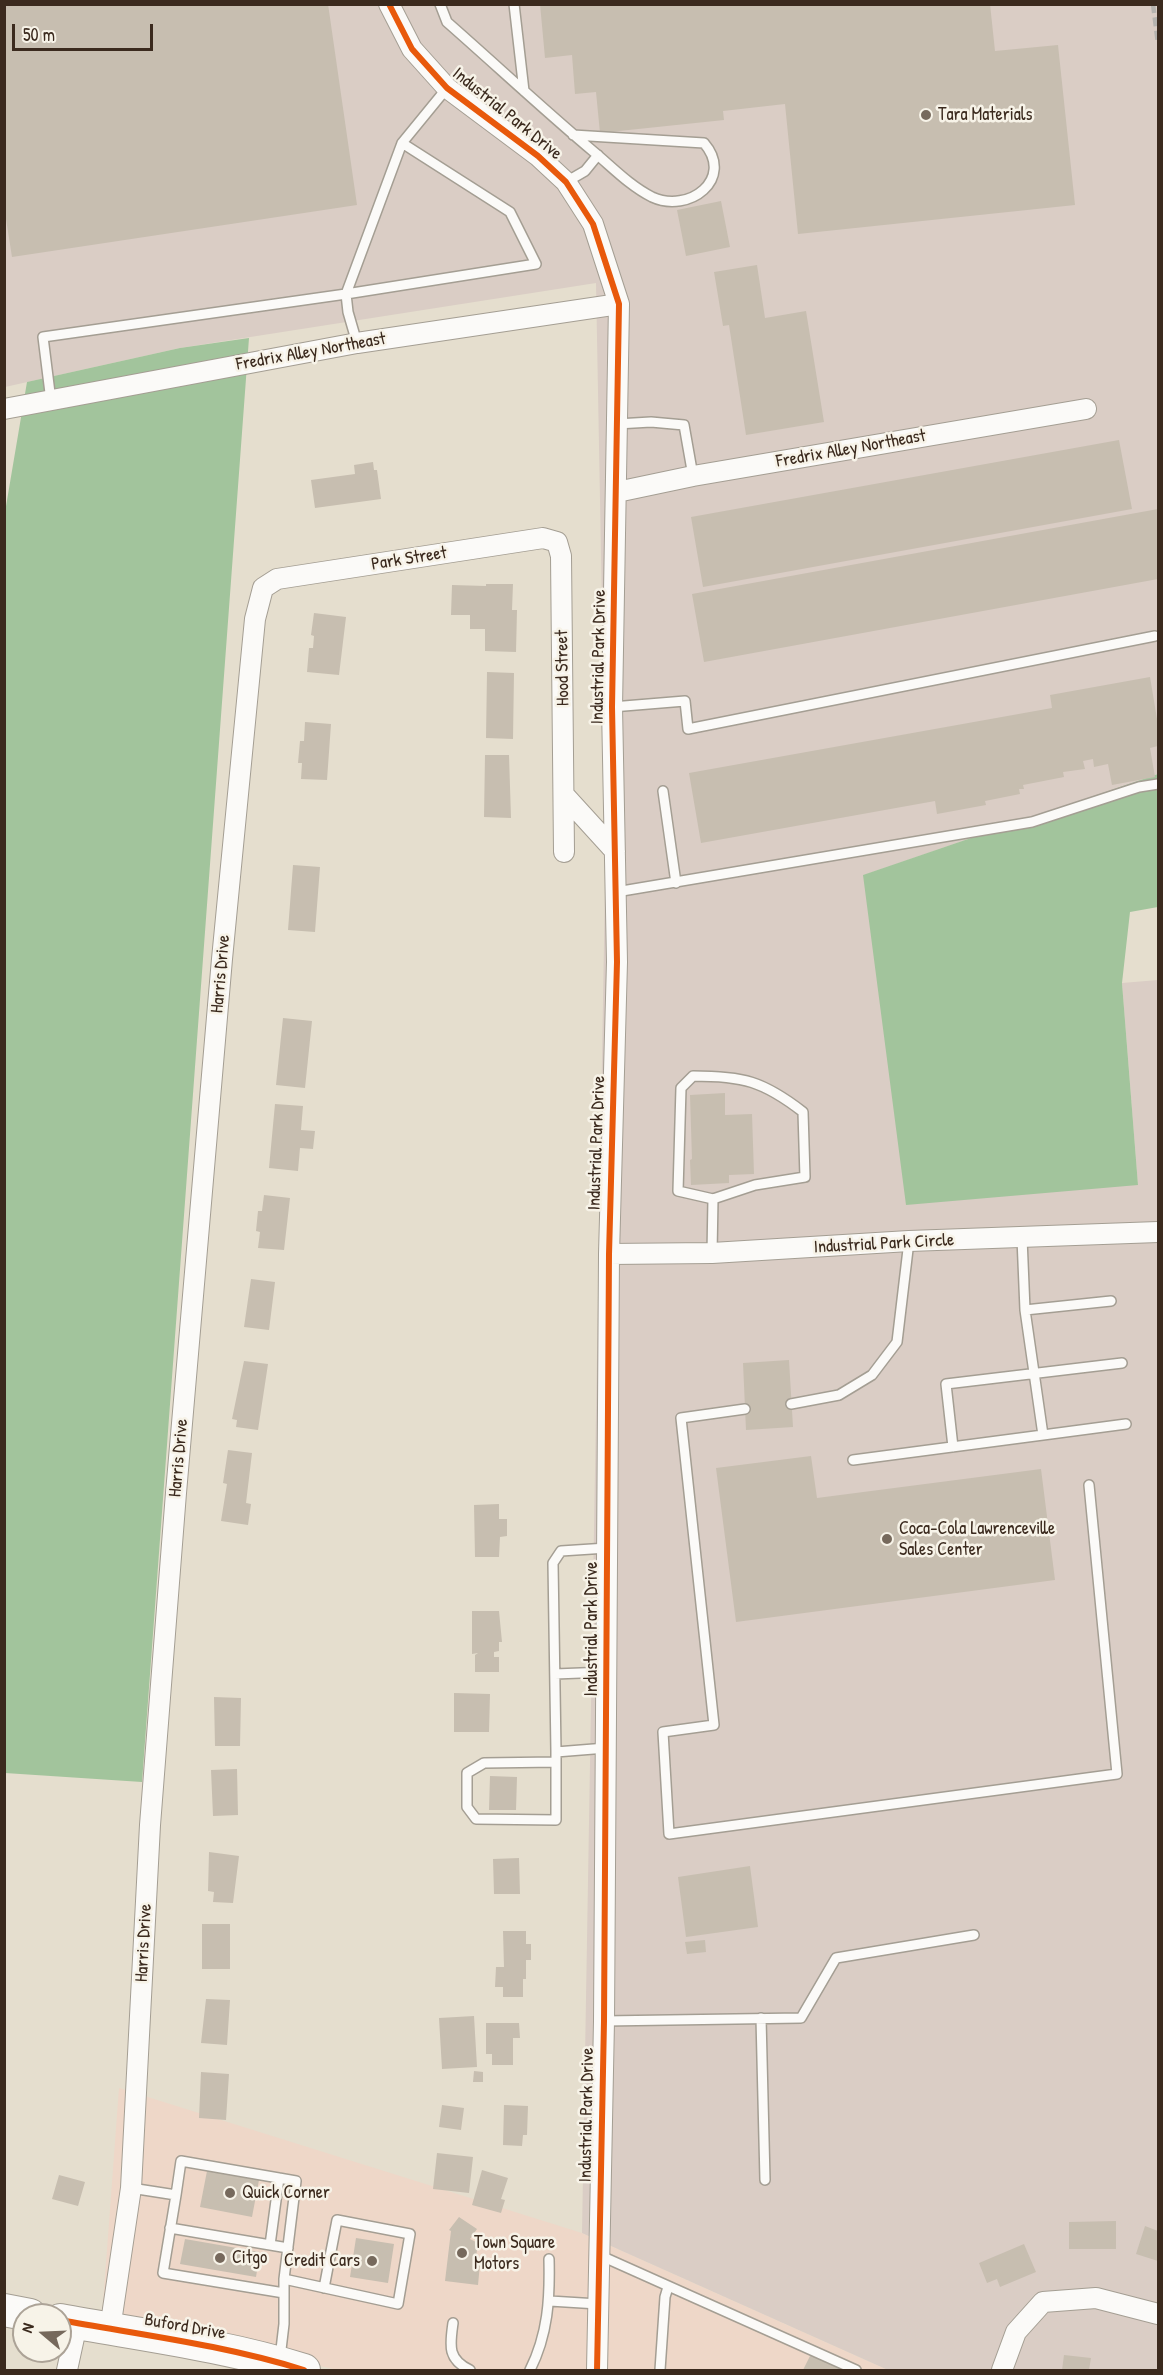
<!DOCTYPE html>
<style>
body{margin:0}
#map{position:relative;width:1163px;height:2375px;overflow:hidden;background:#e5dece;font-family:"Patrick Hand",sans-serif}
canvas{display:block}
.frame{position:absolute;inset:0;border:6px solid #3b2a1e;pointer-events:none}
.north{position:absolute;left:12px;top:2303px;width:60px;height:60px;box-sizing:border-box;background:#f7f3e8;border:2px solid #aca397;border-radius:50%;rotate:289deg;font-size:16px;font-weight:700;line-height:24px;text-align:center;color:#3b2a1e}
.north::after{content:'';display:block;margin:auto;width:21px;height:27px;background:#76695c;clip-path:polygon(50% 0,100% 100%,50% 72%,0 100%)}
.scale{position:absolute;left:12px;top:24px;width:141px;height:27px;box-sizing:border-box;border:3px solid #3b2a1e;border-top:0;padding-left:8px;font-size:18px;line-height:21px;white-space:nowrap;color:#3b2a1e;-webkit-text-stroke:4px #f7f3e8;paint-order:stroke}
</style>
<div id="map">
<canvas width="1163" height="2375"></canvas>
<div class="frame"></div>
<div class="north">N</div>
<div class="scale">50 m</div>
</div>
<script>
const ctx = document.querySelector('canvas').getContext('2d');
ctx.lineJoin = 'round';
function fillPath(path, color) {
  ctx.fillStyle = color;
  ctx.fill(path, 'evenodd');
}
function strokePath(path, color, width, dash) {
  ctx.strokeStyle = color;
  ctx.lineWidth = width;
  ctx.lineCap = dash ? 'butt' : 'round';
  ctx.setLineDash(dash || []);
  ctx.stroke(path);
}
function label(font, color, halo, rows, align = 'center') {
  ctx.font = font + ' "Patrick Hand",sans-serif';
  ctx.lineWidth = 5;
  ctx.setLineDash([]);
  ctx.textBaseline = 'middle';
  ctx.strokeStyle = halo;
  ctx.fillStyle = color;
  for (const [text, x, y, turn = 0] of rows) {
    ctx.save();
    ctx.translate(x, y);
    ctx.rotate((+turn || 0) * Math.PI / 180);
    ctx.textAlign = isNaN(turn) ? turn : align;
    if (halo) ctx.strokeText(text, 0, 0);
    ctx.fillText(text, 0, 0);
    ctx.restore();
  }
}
fillPath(new Path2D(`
 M119,2088L582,2233L888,2370H338L102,2317Z`), '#eed7c8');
fillPath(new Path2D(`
 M4,5H1158V774L864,875L1138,1185L1122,983L1158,980V2370H888L582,2233L606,825L596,283L180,348L5,387Z`), '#dacdc5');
fillPath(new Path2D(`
 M249,338L142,1782L5,1773L4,518L27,382L180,348Z
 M1158,774V907L1130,912L1122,983L1138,1185L906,1205L863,875Z`), '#a2c49c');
fillPath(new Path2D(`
 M4,4H328L357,205L12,257L4,206Z
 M540,4H990L995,51L1058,45L1075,205L798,234L785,104L723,111L724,120L600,133L596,92L575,94L572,55L545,58Z
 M721,201L730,247L686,256L677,210Z
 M757,265L765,318L806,311L824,422L746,435L729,325L723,326L714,272Z
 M1119,440L1132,509L703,587L691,517Z
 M373,462L374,470H377L381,499L315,508L311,480L355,474L354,465Z
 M1158,509V579L704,662L692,594Z
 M486,584H513L512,610H517L516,652L485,651V629H470V615H451L452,585L486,586Z
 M314,613L346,617L339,675L307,672L309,648H313L314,636L311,635Z
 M487,672L514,673L513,739L486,738Z
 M1150,677L1158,725V746L1150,748L1155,777L1112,785L1108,764L1094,767L1093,759L1083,761L1085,769L1063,772L1064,777L1023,785L1024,789H1019L1020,794L985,801L986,805L937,814L935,801L701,843L689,773L1052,708L1050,695Z
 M305,722L331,724L327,780L301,779L302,763H298L300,741H304Z
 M485,755H509L511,818L484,817Z
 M293,865L320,867L315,932L288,930Z
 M283,1018L312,1021L305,1088L276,1085Z
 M725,1093V1115L752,1114L754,1174L729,1175V1183L691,1185L690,1160L692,1159L690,1095Z
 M275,1104L303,1106L301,1130L315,1131L313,1149L300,1148L298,1171L269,1168Z
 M264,1195L290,1198L284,1250L258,1248L260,1232L256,1231L258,1211H262Z
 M251,1279L275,1282L269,1330L244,1327Z
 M789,1360L793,1427L746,1430L743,1363Z
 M244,1361L268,1364L258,1430L236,1427L237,1420L232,1419Z
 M228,1450L252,1453L246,1503L251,1504L248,1525L221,1521L227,1484L223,1483Z
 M811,1456L817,1498L1041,1469L1055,1580L736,1622L716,1468Z
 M499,1504V1519H507V1536L500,1537L499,1557H475L474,1505Z
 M472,1611H499L502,1642H499V1651L494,1652V1657H499V1672H475V1655L478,1653L472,1654Z
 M454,1693L490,1694L489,1732H454Z
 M214,1697L241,1698L240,1746H215Z
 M237,1769L238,1815L213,1816L211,1770Z
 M490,1776L517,1777L516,1810H489Z
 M209,1852L239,1856L233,1903L213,1902L214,1892L208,1891Z
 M519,1858L520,1894H494L493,1859Z
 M750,1866L758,1927L686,1937L678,1877Z
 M202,1924H230V1969H202Z
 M503,1931H526V1944H531V1960H526V1979H523V1997H503V1987H495L496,1967H504Z
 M705,1940L706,1952L687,1954L685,1942Z
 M206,1999L230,2000L227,2045L201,2043Z
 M474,2016L477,2067L442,2069L439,2018Z
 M486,2023H519L520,2038H513V2065H492V2054H486Z
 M474,2071L483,2072V2082H473Z
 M201,2072L229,2074L226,2120L199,2118Z
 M442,2105L464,2108L461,2130L439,2127Z
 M504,2105L528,2106L527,2135H523L522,2146L503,2145Z
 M437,2153L473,2157L469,2193L433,2189Z
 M482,2170L508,2178L501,2199L505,2200L501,2213L472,2205Z
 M207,2171L259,2180L252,2217L200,2207Z
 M59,2175L85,2182L78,2206L52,2199Z
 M459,2217L477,2229L470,2239L478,2243L475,2264H480L478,2285L445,2281L451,2231L449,2230Z
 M1116,2221V2249H1069V2222Z
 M1145,2226L1158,2231V2261L1136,2254Z
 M356,2238L394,2244L388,2283L350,2277Z
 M185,2239L260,2252L256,2277L180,2264Z
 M1024,2244L1036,2272L1000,2287L997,2279L987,2283L979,2263Z
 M811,2354L845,2370H803Z
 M1064,2355L1091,2358L1089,2370H1062Z`), '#c7beb0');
const service = new Path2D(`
 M440,4L447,22C496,65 544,110 594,152C612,167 630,186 652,197C689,214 735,179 704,143L573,135
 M514,4L524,91
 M566,182L585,171L598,155
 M357,343L348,312L346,294L536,264L510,212L402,143
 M51,401L43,337L346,294L402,143L447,88
 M617,424L651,422L684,425L693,476
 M612,707L685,701L688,729L1155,636
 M663,791L676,883
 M616,892L1032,822L1139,787L1158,784
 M712,1253L713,1199L678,1191L681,1088L693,1076C743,1076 763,1081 803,1112L805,1177L755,1185L713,1199
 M1025,1310L1111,1301
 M791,1404L839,1395L872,1375L897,1342L909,1241
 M745,1409L681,1418L714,1725L663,1732L669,1834L1117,1774L1089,1485
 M1043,1435L1126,1424
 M953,1447L946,1384L1122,1363
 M853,1460L1043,1435L1025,1310L1022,1238
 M555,1674L606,1672
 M556,1752L553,1563L561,1551L607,1548
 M556,1762L484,1763L467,1773V1807L476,1819L556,1820V1752L606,1748
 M761,2018L765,2180
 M604,2021L801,2018L836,1958L974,1935
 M131,2188L176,2195L181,2161L296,2181L284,2279V2324L280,2358
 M176,2195L163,2273L284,2293
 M170,2228L288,2248
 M270,2245L279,2178
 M599,2255L856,2370
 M284,2279L398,2304L410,2234L337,2220L324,2288
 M550,2301L598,2304
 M453,2323C450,2345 447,2359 470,2370
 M530,2370C548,2334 550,2299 549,2259
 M660,2370L665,2297L668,2287`);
const minor = new Path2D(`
 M389,4L412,49L447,88L538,156L566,182L593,224L619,304L612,707L617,962L609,1254L604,2021L597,2370
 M4,409L357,343L619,304
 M617,492L693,476L1086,409
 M564,795L615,851
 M609,1254L712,1253L909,1241L1158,1232
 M110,2329L131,2188L150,1825L176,1493L222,959L255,619L263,588L277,579L290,577L543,538L557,542L561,556L564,852
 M67,2370L77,2324
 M1002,2370L1016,2332L1043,2302L1096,2298L1158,2314`);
const trunk = new Path2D(`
 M4,2310L30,2315
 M60,2320C142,2335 224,2345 304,2370`);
strokePath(service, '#a49e93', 12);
strokePath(minor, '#a49e93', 22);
strokePath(trunk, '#a49e93', 34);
strokePath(service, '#fbfaf8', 9);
strokePath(minor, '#fbfaf8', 20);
strokePath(trunk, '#fbfaf8', 32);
strokePath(new Path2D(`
 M1153,4L1158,44`), '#b5b3af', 4.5, [9, 4.5]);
strokePath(new Path2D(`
 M389,4L412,49L447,88L538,156L566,182L593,224L619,304L612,707L617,962L609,1254L604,2021L597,2370
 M60,2320C142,2335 224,2345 304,2370`), '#e8590c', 6);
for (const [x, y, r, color] of [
 [926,115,6,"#76695c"],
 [887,1539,6,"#76695c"],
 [230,2193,6,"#76695c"],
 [462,2253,6,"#76695c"],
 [220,2258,6,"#76695c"],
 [372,2261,6,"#76695c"]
]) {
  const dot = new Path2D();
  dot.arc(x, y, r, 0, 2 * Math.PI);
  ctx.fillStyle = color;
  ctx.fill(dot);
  strokePath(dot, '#f7f3e8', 2);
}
label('18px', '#3b2a1e', '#f7f3e8', [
 ["Industrial Park Drive",507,114,39],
 ["Fredrix Alley Northeast",311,352,-10],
 ["Fredrix Alley Northeast",851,449,-10],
 ["Park Street",409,559,-9],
 ["Industrial Park Drive",599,657,-89],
 ["Hood Street",563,668,-91],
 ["Harris Drive",221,974,-85],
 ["Industrial Park Drive",597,1143,-88],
 ["Industrial Park Circle",884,1244,-3],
 ["Harris Drive",179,1458,-85],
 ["Industrial Park Drive",592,1629,-90],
 ["Harris Drive",144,1943,-87],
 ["Industrial Park Drive",587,2115,-89],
 ["Buford Drive",185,2327,10]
]);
label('18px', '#3b2a1e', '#f7f3e8', [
 ["Tara Materials",938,115],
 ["Coca-Cola Lawrenceville",899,1529],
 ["Sales Center",899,1550],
 ["Quick Corner",242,2193],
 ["Town Square",474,2243],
 ["Motors",474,2264],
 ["Citgo",232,2258],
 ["Credit Cars",360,2261,"right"]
], 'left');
</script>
